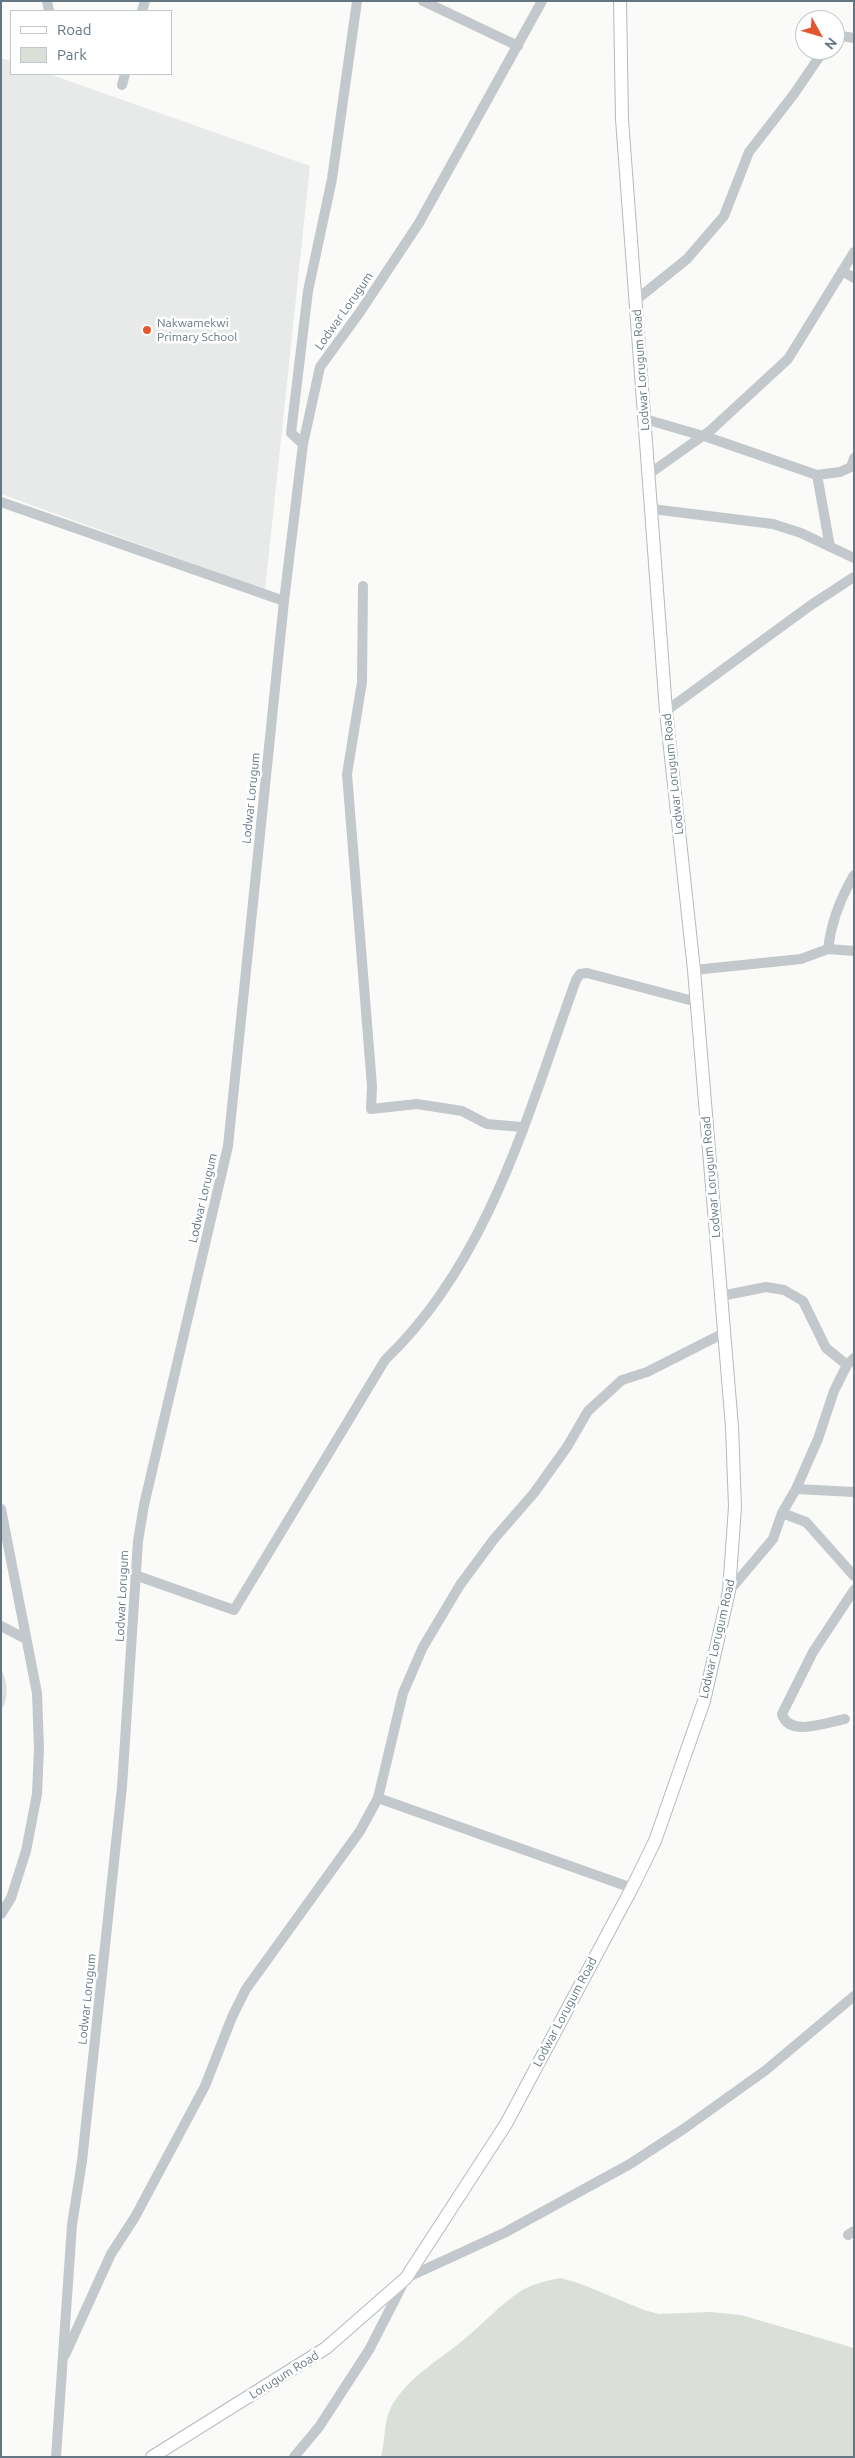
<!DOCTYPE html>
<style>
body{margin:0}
#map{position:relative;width:855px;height:2458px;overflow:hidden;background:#fafaf8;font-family:Ubuntu,sans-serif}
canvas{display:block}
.frame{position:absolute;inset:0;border:2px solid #657683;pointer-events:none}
.legend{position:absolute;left:10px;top:10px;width:162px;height:65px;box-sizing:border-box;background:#fff;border:1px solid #c1c8cd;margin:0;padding:6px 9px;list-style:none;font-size:15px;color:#657683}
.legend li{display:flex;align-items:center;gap:10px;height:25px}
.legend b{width:25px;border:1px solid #c1c8cd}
.north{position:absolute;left:795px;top:10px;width:50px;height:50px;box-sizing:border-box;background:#fff;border:1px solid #c1c8cd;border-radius:50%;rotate:129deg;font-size:14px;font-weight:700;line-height:20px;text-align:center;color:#657683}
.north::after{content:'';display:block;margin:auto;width:18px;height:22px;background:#e4572e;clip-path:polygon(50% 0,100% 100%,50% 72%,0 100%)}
</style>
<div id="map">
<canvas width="855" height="2458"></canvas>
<div class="frame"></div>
<ul class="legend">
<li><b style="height:6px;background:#fff"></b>Road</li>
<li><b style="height:14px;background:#dadfd7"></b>Park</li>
</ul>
<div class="north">N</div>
</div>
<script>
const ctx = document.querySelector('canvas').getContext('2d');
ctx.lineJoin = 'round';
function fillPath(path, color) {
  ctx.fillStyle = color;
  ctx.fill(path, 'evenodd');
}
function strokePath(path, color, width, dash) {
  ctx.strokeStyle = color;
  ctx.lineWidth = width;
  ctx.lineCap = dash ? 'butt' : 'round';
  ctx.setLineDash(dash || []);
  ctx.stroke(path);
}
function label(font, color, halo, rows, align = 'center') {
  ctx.font = font + ' Ubuntu,sans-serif';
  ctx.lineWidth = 5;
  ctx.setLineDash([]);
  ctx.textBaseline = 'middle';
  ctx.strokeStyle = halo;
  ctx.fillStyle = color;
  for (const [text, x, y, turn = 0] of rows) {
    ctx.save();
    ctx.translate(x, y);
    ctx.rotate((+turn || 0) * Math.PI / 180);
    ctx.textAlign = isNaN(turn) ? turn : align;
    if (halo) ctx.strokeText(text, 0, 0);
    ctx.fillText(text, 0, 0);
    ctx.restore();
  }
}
fillPath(new Path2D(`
 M1,58L11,61V74H49L310,166L265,590L1,494Z`), '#e8e9e9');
fillPath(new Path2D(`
 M1,1669C8,1682 9,1698 1,1711Z
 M561,2278L581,2284L644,2310L659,2314L710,2312L741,2315L854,2348V2457H381C386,2438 383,2419 394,2402C413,2373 443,2358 468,2336C485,2322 502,2303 521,2291C534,2283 546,2281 561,2278Z`), '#dadfd7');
const major = new Path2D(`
 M152,2457L326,2348L406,2278L506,2124L632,1888L655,1841L704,1701L729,1591L735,1507L732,1427L694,970L666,711L622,119L620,1`);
strokePath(major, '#b5babe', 14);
strokePath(new Path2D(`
 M47,1L49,11
 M423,1L518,46
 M142,11L145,1
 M835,35L854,38
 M122,85L125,74
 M842,271L854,278
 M636,300L687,259L724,216L749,152L794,94L824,50
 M645,419L710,438L817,475L840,472L851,467L854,458
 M303,444L291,433L308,291L332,179L357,1
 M649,474L711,430L788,359L854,252
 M817,475L830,547
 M1,502L284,601
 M652,509L773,524L801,533L854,558
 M363,586L362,682L347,774L372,1086L371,1109L417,1104L462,1111L487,1124L522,1127
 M666,711L811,605L854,577
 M828,949C831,924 841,897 854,875
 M694,970L801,959L828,949L854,951
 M721,1296L766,1287L784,1290L803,1301L826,1348L847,1365
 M796,1489L854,1492
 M1,1509L37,1693L39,1748L37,1794L26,1851L11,1898L1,1914
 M782,1513L806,1522L854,1576
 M135,1575L234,1610L385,1360C490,1260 528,1112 576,980L580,974L587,973L697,1002
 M729,1591L773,1539L782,1513L796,1489L818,1439L834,1391L847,1365L854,1358
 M1,1626L26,1639
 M845,1719C828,1722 789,1738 782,1714L813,1652L854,1590
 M378,1798L632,1888
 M848,2235L854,2231
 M65,2355L111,2254L135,2217L205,2086L232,2017L246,1989L360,1831L378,1798L403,1693L423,1647L460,1585L494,1539L534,1493L567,1447L588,1411L622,1380L647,1372L724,1333
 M56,2457L72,2225L82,2161L122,1787L138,1541L144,1505L228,1146L284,601L303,444L320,367L360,312L419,223L542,1
 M294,2457L319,2427L369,2350L406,2278L504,2233L630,2164L685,2128L766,2070L854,1996`), '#c3c8cc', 10);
strokePath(major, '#fff', 12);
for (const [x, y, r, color] of [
 [147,330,5,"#e4572e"]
]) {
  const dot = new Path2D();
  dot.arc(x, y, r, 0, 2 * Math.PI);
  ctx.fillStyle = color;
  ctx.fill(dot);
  strokePath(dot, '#fff', 2);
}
label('12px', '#657683', '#fff', [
 ["Lodwar Lorugum",344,311,-55],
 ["Lodwar Lorugum Road",641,370,-94],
 ["Lodwar Lorugum Road",673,774,-96],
 ["Lodwar Lorugum",251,798,-84],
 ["Lodwar Lorugum Road",711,1177,-95],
 ["Lodwar Lorugum",203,1198,-77],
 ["Lodwar Lorugum",122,1596,-87],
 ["Lodwar Lorugum Road",717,1639,-77],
 ["Lodwar Lorugum",87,1999,-84],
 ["Lodwar Lorugum Road",565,2012,-62],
 ["Lorugum Road",284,2375,-32]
]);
label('12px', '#657683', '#fff', [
 ["Nakwamekwi",157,323],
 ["Primary School",157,337]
], 'left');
</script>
